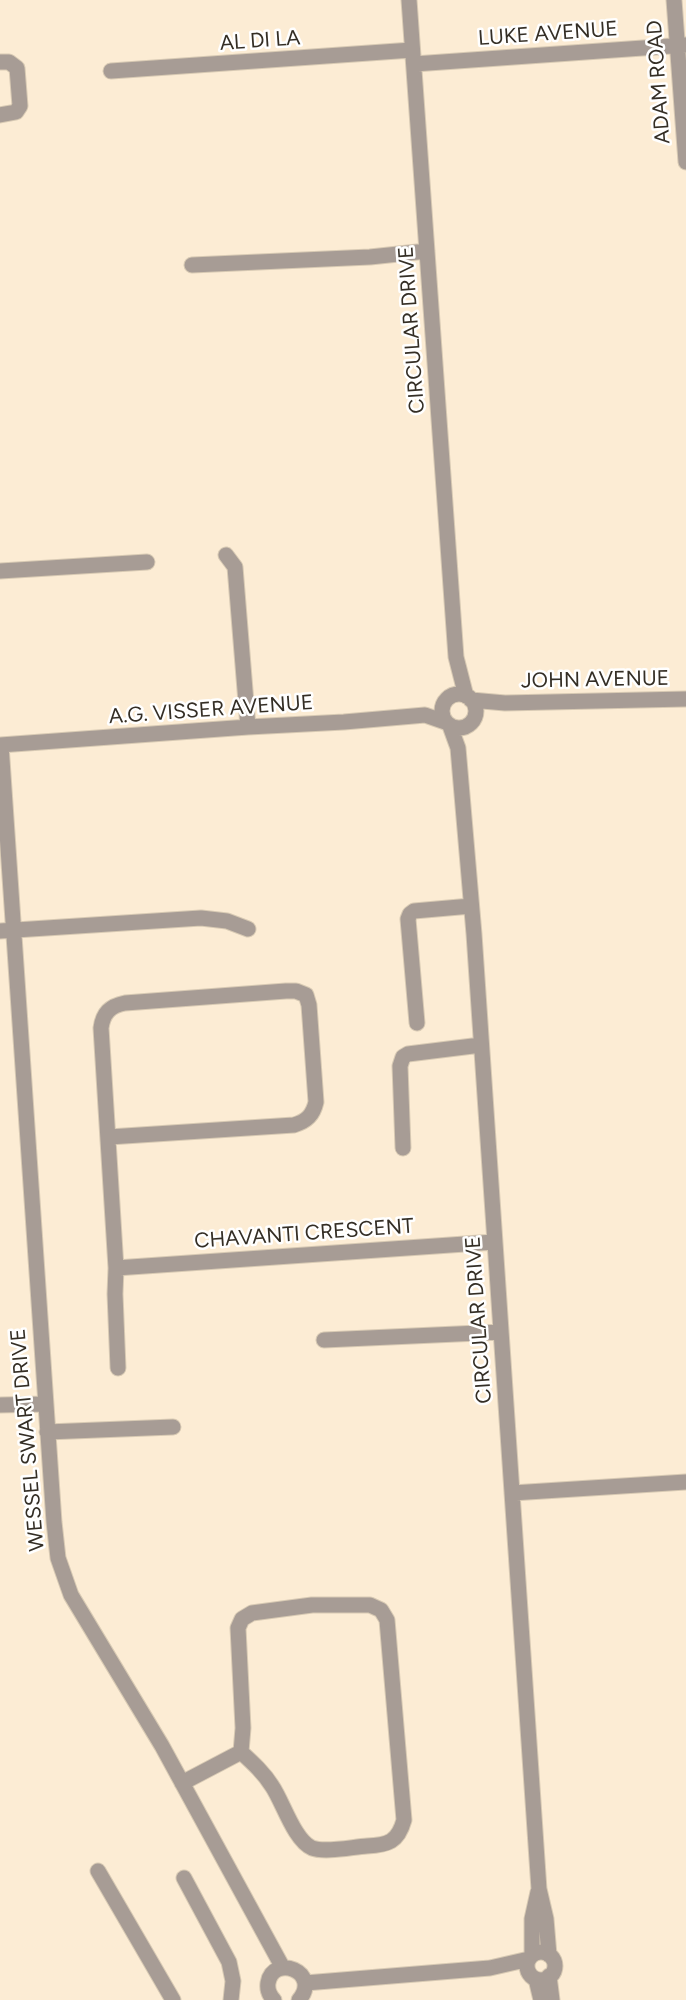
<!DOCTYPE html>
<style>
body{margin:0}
canvas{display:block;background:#fcecd4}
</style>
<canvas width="686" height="2000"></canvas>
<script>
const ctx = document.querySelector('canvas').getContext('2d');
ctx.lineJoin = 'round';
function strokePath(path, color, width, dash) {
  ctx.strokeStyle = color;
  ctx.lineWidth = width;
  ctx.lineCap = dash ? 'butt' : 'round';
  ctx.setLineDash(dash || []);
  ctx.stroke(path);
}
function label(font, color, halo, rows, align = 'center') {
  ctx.font = font + ' Figtree,sans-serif';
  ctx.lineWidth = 5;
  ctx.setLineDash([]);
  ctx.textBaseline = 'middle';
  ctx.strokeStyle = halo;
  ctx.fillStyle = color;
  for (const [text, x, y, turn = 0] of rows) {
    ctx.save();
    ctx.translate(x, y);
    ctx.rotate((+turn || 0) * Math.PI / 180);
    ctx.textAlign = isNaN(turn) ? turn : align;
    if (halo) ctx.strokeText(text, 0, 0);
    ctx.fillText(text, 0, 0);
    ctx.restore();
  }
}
const minor = new Path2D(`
 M409,0L456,657L466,696
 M674,0L686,162
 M0,62H9L17,68L20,106L16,112L0,115
 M414,64L686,45
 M111,71L412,50
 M192,265L370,257L427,251
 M226,555L235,567L248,727
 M0,571L147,562
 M442 711a17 17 0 1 1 34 0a17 17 0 1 1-34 0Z
 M471,700L505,703L686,699
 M450,726L458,748L474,934L539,1889L546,1919L549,1955
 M0,745L248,727L344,722L425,715L445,722
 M1,745L54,1522L58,1558L71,1595L162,1746L283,1968
 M0,931L201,918L227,921L248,929
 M417,1023L408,919L410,914L414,911L471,906
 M109,1137L294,1125C307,1121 313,1115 316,1102L309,1005L306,995L296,991H286L125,1003C110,1006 103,1013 101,1028L116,1268L115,1294L118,1368
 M403,1148L400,1066L403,1057L408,1054L481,1045
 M116,1268L494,1242
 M324,1340L501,1332
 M0,1405L45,1404
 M47,1432L173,1427
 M512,1493L686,1482
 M312,1605H370L381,1610L387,1620L404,1820C398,1842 388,1845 367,1846C352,1847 325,1853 312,1848C294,1840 283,1802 272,1786C264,1773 253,1763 241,1752L243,1728L238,1628L242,1619L252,1613Z
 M182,1783L241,1752
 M98,1871L173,2000
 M184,1878L229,1962L233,1981L231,2000
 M527 1966a14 14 0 1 1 28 0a14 14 0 1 1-28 0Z
 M532,1955V1919L538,1892
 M549,1976L552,2000
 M536,1979L541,2000
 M305,1983L490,1968L529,1959
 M274,2000C269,1995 267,1990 268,1983C273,1953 322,1972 299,2000`);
strokePath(minor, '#d8cab4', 17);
strokePath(minor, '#a79c95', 15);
label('21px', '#342e25', '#fff', [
 ["LUKE AVENUE",548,34,-4],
 ["AL DI LA",260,41,-4],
 ["ADAM ROAD",659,82,-94],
 ["CIRCULAR DRIVE",412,330,-94],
 ["JOHN AVENUE",595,680,-1],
 ["A.G. VISSER AVENUE",211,710,-4],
 ["CHAVANTI CRESCENT",304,1234,-4],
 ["CIRCULAR DRIVE",479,1320,-94],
 ["WESSEL SWART DRIVE",28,1440,-95]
]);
</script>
